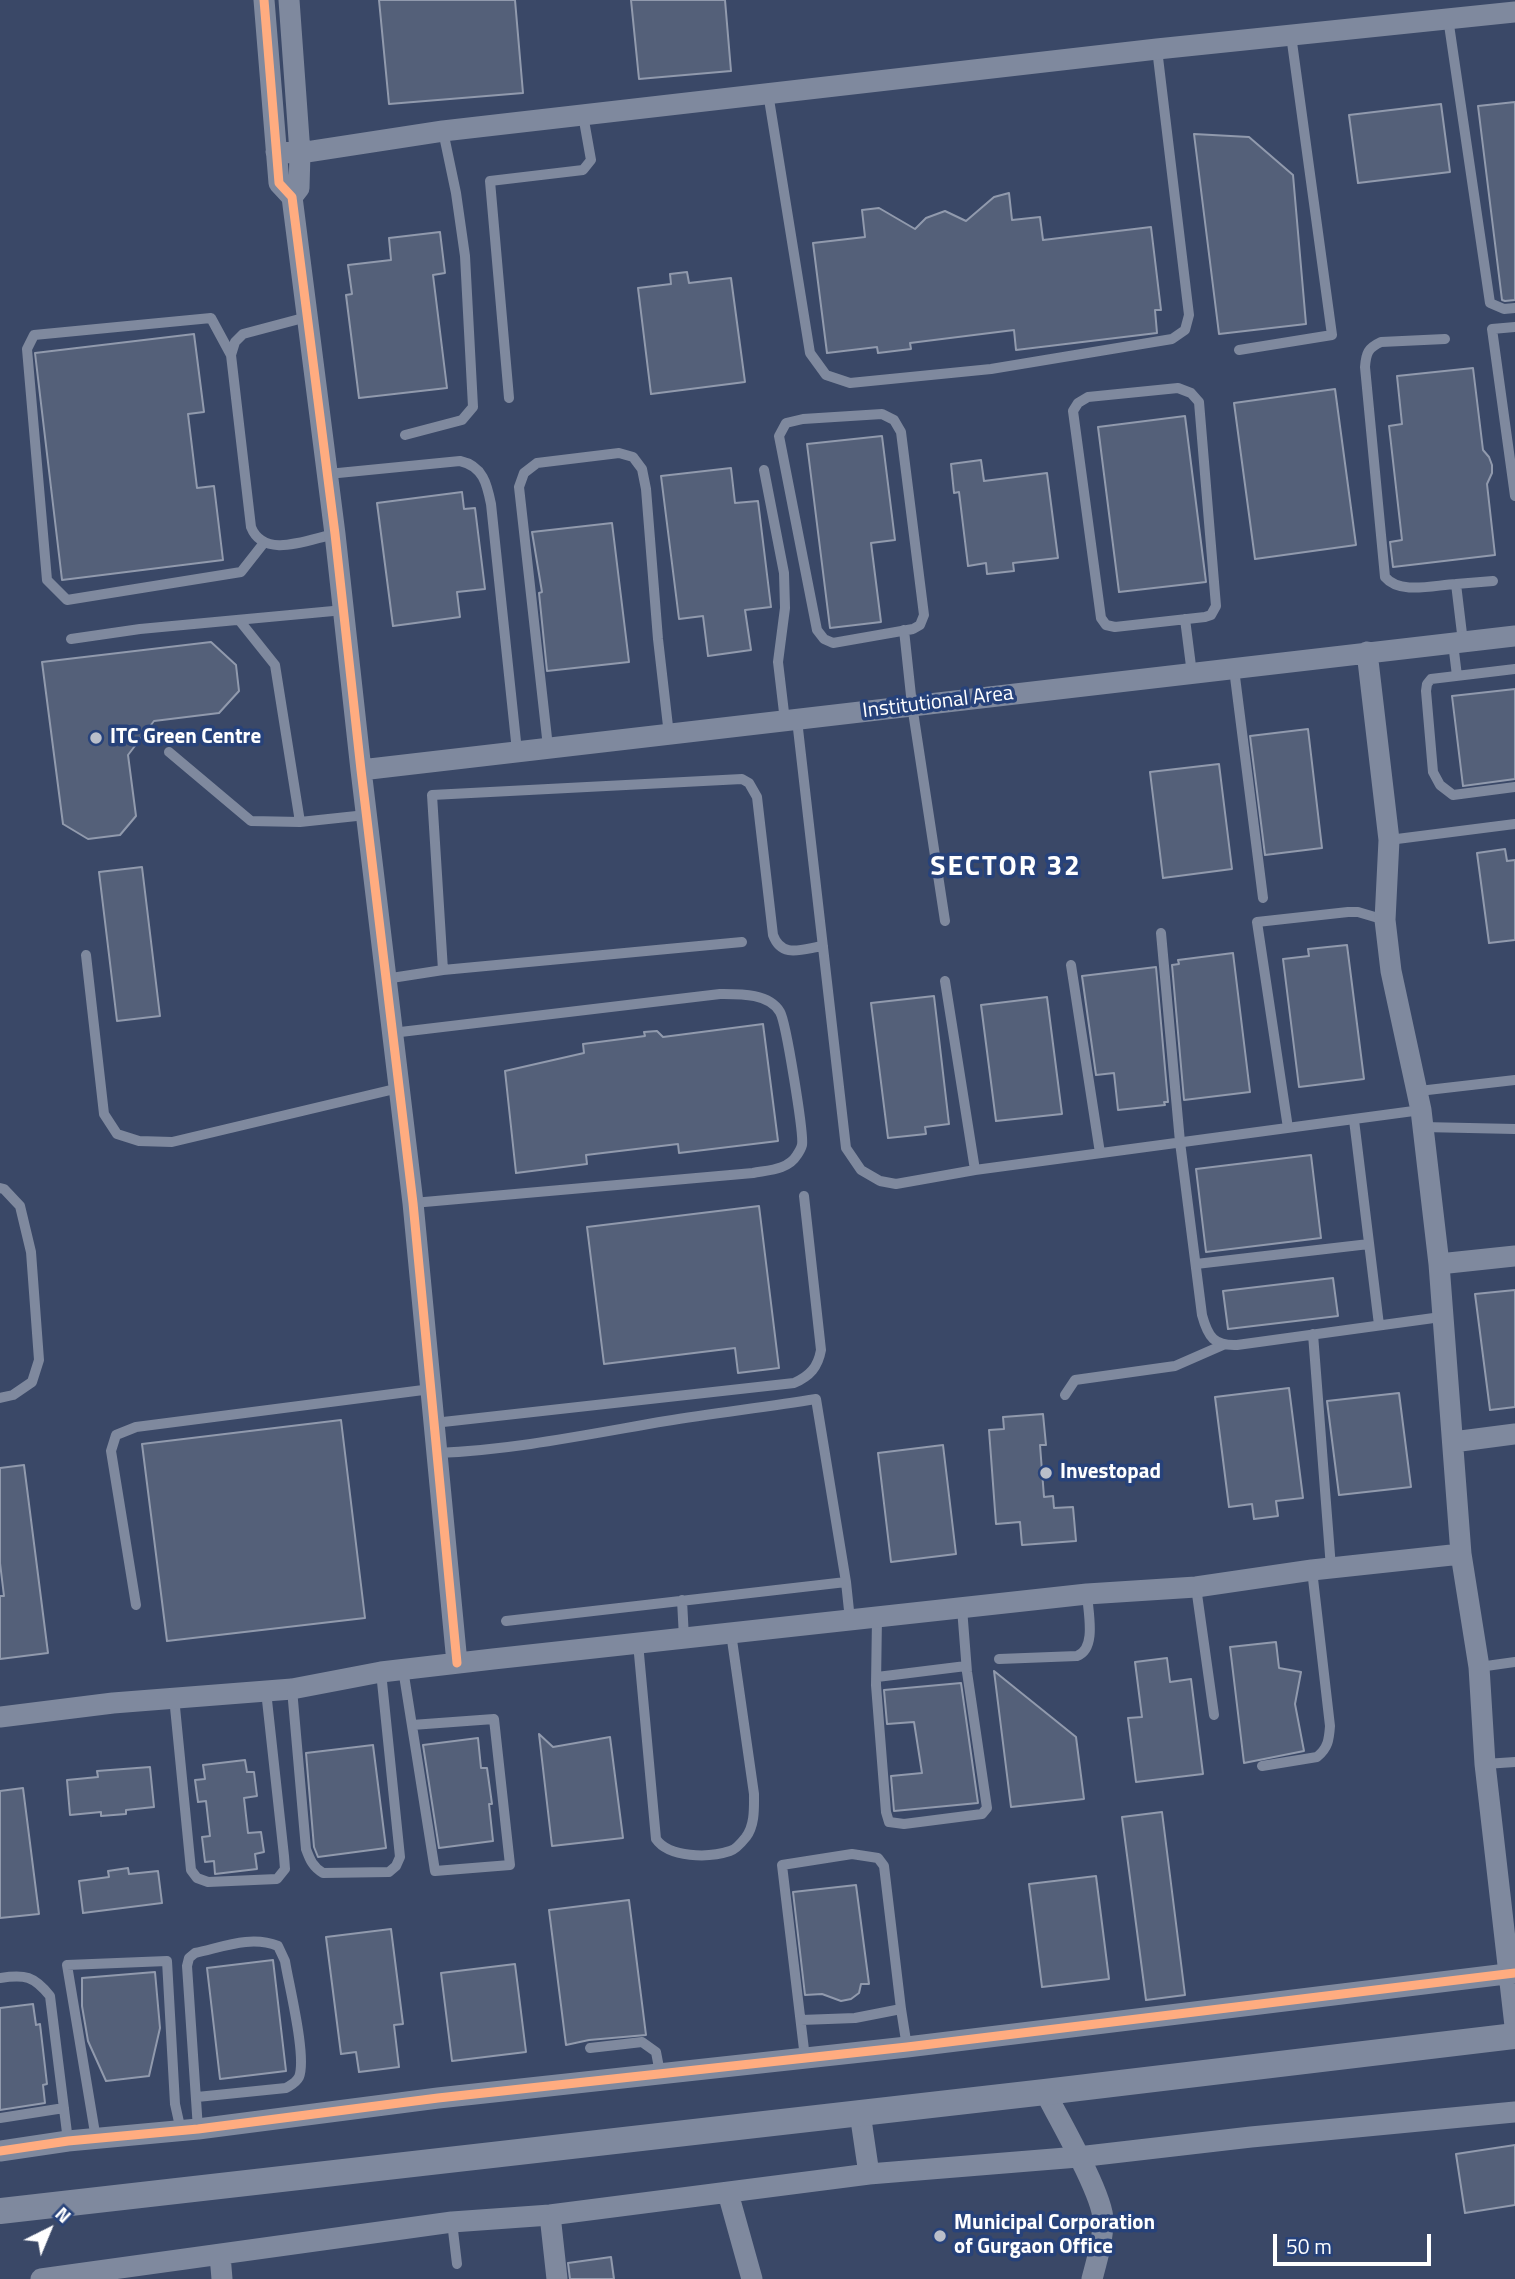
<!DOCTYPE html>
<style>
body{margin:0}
#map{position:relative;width:1515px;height:2279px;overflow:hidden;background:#3a4867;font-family:"Titillium Web",sans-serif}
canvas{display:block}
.north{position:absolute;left:14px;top:2195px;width:70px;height:70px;-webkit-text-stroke:5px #27427a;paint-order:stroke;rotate:43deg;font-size:19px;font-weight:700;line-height:28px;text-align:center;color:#fff}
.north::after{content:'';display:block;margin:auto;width:24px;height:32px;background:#fff;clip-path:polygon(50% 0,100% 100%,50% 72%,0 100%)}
.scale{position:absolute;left:1273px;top:2234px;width:158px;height:32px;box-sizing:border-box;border:4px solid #fff;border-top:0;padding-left:9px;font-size:21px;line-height:24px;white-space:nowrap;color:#fff;-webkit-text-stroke:5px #27427a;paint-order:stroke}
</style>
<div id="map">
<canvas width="1515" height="2279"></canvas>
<div class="north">N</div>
<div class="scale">50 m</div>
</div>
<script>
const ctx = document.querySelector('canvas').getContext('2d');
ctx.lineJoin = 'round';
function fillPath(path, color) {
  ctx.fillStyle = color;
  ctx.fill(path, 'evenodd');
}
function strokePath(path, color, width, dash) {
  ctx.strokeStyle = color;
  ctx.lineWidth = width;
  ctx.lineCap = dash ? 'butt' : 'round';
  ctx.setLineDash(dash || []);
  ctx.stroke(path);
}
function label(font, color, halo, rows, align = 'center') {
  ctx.font = font + ' "Titillium Web",sans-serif';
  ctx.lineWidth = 7;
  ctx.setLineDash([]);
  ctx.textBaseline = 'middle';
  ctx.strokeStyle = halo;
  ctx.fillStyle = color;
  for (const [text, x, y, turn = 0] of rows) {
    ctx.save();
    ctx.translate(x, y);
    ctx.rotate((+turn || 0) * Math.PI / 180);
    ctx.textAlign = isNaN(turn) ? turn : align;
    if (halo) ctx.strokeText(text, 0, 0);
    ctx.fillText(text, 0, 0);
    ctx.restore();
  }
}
const building = new Path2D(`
 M379,0H515L523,93L389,104Z
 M631,0H725L731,71L639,79Z
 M1515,102V300L1505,301L1502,300L1478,106Z
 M1441,104L1450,172L1358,183L1349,115Z
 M1194,134L1249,137L1293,175L1306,324L1219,334Z
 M1009,193L1012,220L1040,217L1043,240L1151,227L1161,310H1155L1157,333L1016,350L1014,330L910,343L911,349L878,353L877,347L827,353L813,243L865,237L862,210L879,208L915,229L926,218L945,211L966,221L994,197Z
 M440,232L445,273L433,275L447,388L359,398L346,295L352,294L348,265L391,260L389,238Z
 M687,272L689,283L731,278L745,382L651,394L638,288L671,284L670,274Z
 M194,334L204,412L188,414L197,488L214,486L223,560L62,580L35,353Z
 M1473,368L1483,450L1489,457L1492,465V473L1487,484L1495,555L1393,567L1390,542L1402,540L1389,426L1402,424L1397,376Z
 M1335,389L1356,545L1255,559L1234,403Z
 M1185,416L1206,582L1119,592L1098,427Z
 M882,436L895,540L871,543L881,622L830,628L807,444Z
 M981,460L984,481L1047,473L1058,558L1013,563L1014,571L987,574L986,563L968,566L959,492L954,493L951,464Z
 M731,468L735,503L758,501L771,607L745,610L751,650L708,656L703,616L679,619L661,476Z
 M462,492L464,509L475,508L485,589L457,592L460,617L393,626L377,503Z
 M612,523L629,662L547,671L539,593L542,592L532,532Z
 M211,642L236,665L239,691L219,713L154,721L128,755L136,816L120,835L88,839L63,824L42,662Z
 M1515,689V779L1463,786L1452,696Z
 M1308,729L1322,848L1265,855L1250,736Z
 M1219,764L1232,869L1163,878L1150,772Z
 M1505,849L1507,861L1515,860V940L1489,943L1477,853Z
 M142,867L160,1016L117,1021L99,872Z
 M1347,945L1364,1079L1299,1087L1283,959L1309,956L1308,949Z
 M1233,953L1250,1092L1184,1100L1172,965L1179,964L1178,960Z
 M1156,967L1168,1102H1164L1165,1105L1118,1110L1114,1073L1096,1075L1082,976Z
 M934,996L949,1124L925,1127L926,1134L888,1138L871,1003Z
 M1047,997L1062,1114L996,1121L981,1005Z
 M763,1024L778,1141L679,1153L678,1144L586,1155L587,1164L516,1173L505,1071L584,1053L583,1044L645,1036L644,1032L657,1031L663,1037Z
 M1311,1155L1321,1238L1206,1252L1196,1169Z
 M759,1206L779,1368L738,1373L735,1348L604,1364L587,1227Z
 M1333,1278L1338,1316L1228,1329L1223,1291Z
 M1515,1290V1407L1490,1410L1475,1294Z
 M1289,1388L1303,1498L1276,1501L1278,1516L1254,1519L1252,1504L1229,1507L1215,1397Z
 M1399,1393L1411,1487L1339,1495L1327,1401Z
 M1043,1414L1046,1445H1040L1044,1497L1053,1496L1054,1508L1073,1507L1076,1541L1022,1545L1020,1522L996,1524L989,1430L1004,1429L1003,1417Z
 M341,1420L365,1618L167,1641L142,1444Z
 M943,1445L956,1554L891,1562L878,1453Z
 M24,1465L48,1653L0,1659V1596H4L0,1563V1468Z
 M1276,1642L1279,1668L1301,1672L1295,1704L1304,1751L1244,1763L1230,1647Z
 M1167,1658L1170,1682L1191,1679L1203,1774L1136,1782L1128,1718L1142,1717L1135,1662Z
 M994,1671L1076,1737L1084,1799L1011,1807Z
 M961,1683L978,1803L894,1811L891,1776L922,1773L914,1722L887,1724L884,1690Z
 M539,1734L553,1747L610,1737L623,1838L552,1846Z
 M478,1738L481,1768H487L492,1804H489L493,1841L439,1848L423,1745Z
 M373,1745L386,1848L318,1857L314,1847L306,1753Z
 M245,1760L247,1772H254L257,1796L244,1798L248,1833L261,1832L264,1852L255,1854L257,1869L215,1874L214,1861L205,1862L202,1837L210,1836L206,1801L198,1802L195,1780L205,1779L203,1765Z
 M150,1767L154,1807L126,1810V1814L101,1816V1812L70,1815L67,1780L98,1777L97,1771Z
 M23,1788L39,1914L0,1918V1791Z
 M1162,1812L1185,1995L1146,2000L1122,1817Z
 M128,1868L129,1874L158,1871L162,1903L83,1913L79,1881L109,1877L108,1871Z
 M1096,1876L1109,1979L1042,1987L1029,1884Z
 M856,1885L869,1984H861L859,1993L851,1999L841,2001L822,1994L805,1995L793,1892Z
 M629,1900L646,2035L589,2040L566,2045L549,1910Z
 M391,1929L403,2024L394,2025L399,2067L359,2072L356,2052L341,2054L326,1937Z
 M273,1960L286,2071L220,2079L207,1968Z
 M515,1964L526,2052L452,2061L441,1973Z
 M155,1972L160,2028L149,2076L106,2081L88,2041L82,2006V1978Z
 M33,2004L36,2025L40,2024L47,2084L43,2085L45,2103L0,2110V2008Z
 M1515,2145V2205L1465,2213L1456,2154Z
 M611,2257L614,2279H570L568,2263Z`);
fillPath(building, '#546079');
strokePath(building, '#919aad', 2);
strokePath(new Path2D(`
 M1448,18L1490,303L1504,309L1515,308
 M768,93L810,353L826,375L850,383L991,369L1172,339L1185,330L1189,315L1157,49
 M307,317L243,334L235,342L231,355L251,527C264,560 309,539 335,534
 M1515,327L1492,329L1515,496
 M1445,339L1381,342C1368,348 1366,353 1365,367L1385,577C1400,595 1434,585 1456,584L1463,642
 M1239,350L1332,335L1291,35
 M231,355L211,318L34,335L27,349L47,580L67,600L241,572L263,544
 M1178,388L1191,393L1199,402L1216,606L1211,615L1205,617L1115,627L1106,625L1101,618L1073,411L1078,403L1088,397Z
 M509,398L490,181L583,170L591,160L583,115
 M882,414L894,420L901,432L924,615L920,625L913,629L833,643L824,639L817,630L779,436L786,423L803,419Z
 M405,435L462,420L473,407L465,256L456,193L443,131
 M764,470L784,573L785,608L778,662L785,721
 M328,474L460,461C483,466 487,484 491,504L517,751
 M1456,584L1493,581
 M1185,619L1192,674
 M239,620L275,665L300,822L366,815
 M904,630L912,705L945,921
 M71,639L140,629L344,610
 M1453,643L1457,676
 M1234,669L1263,898
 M1515,669L1431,679L1427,684L1426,691L1433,772L1440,785L1453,795L1515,787
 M797,720L846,1148L861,1170L880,1181L896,1184L975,1170L1421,1110
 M548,747L519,487L524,473L537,463L619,453L633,457L642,469L646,489L658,639L669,735
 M169,752L251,821L300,822
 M1389,840L1515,824
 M1161,933L1180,1142L1202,1315C1208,1337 1214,1346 1237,1345L1441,1317
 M86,955L104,1114L117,1134L139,1141L172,1142L399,1088
 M1071,965L1100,1153
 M443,970L432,795L742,779L749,783L757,797L773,935C782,959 802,949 823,946
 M385,979L443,970L742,942
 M945,981L975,1170
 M392,1033L720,994C739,994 769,993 780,1012C786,1022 804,1134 802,1145C801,1149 799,1152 797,1155C788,1170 768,1170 753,1173L413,1203
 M1419,1091L1515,1080
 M1354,1120L1379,1325
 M1423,1127L1515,1129
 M1288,1128L1257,922L1348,912H1358L1385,920
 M0,1188L4,1189L20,1206L31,1252L39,1360L32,1382L13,1395L0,1398
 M1196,1264L1369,1244
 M1313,1334L1331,1568
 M1065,1395L1075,1380L1175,1366L1223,1345
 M434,1423L794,1383C810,1376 818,1367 821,1350L804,1196
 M437,1453C514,1450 590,1434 666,1421C716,1413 766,1407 816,1399L846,1582L850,1620
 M1196,1587L1214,1715
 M682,1600L684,1638
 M136,1605L111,1451L116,1435L136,1427L431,1389
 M877,1617L876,1685L886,1812L889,1822L904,1824L982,1814L987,1808L967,1672L962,1608
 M506,1621L846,1582
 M638,1643L656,1839C669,1858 709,1858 730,1851C735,1850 742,1842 746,1837C755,1825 754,1808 754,1794L731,1633
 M999,1659L1077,1656C1097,1649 1088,1612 1087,1594
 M1479,1667L1515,1662
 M403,1669L435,1871L510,1865L494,1719L412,1725
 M877,1677L966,1666
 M292,1689L306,1849C310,1860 313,1867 323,1873L389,1872L396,1866L400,1857L381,1672
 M174,1697L191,1870L197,1878L208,1882L277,1879L285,1869L284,1856L266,1691
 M1485,1764L1515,1762
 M1262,1766L1317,1757C1328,1748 1329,1740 1330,1726L1312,1570
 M0,1978C25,1974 34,1976 50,1996L68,2141
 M801,2020L855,2018L901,2009
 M590,2048L642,2042L656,2052L660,2073
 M805,2058L782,1865L852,1854L878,1858L884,1866L901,2009L907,2047
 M197,2097L286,2088C291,2085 296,2083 299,2077C307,2057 289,1986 285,1961L278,1946C251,1935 223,1947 195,1953L189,1958L187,1966L198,2129
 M0,2118L64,2108
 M96,2139L67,1965L167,1961L175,2104L181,2131
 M452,2222L457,2264`), '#7f899e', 10);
strokePath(new Path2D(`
 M264,0L279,183L292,197L335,534L361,770L413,1203L457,1663
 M289,0L300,153L299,188L292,197
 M276,152L300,153L443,131L1157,49L1515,12
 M1367,652L1389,840L1385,920L1391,971L1421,1110L1439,1264L1461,1554L1479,1667L1485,1764L1515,2026
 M361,770L1515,636
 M1439,1264L1515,1256
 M1453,1442L1515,1434
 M0,1717L113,1703L292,1689L381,1672L493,1659L1087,1594L1196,1587L1312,1570L1461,1554
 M1045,2092C1059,2119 1103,2195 1103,2220C1103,2240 1097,2260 1092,2279
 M860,2113L869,2174
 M0,2151L68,2141L198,2129L438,2098L907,2047L1515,1973
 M728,2193L752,2279
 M550,2215L557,2279
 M220,2255L222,2279
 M41,2279L452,2222L550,2215L869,2174L1078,2157L1251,2137L1515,2112`), '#7f899e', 21);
strokePath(new Path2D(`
 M0,2211L1045,2092L1515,2036`), '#7f899e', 26);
strokePath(new Path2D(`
 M264,0L279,183L292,197L335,534L361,770L413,1203L457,1663
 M0,2151L68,2141L198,2129L438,2098L907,2047L1515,1973`), '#ffac80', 9);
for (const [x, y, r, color] of [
 [96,738,7,"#babfca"],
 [1046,1473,7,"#babfca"],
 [940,2236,7,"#babfca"]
]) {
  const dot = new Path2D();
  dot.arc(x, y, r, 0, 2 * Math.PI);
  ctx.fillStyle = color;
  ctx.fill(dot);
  strokePath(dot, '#27427a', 2.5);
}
label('21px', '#fff', '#27427a', [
 ["Institutional Area",938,703,-7]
]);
label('bold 21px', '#fff', '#27427a', [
 ["ITC Green Centre",110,738],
 ["Investopad",1060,1473],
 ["Municipal Corporation",954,2224],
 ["of Gurgaon Office",954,2248]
], 'left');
ctx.letterSpacing = '2px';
label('bold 28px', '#fff', '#27427a', [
 ["SECTOR 32",1006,868]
]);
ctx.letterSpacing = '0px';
</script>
